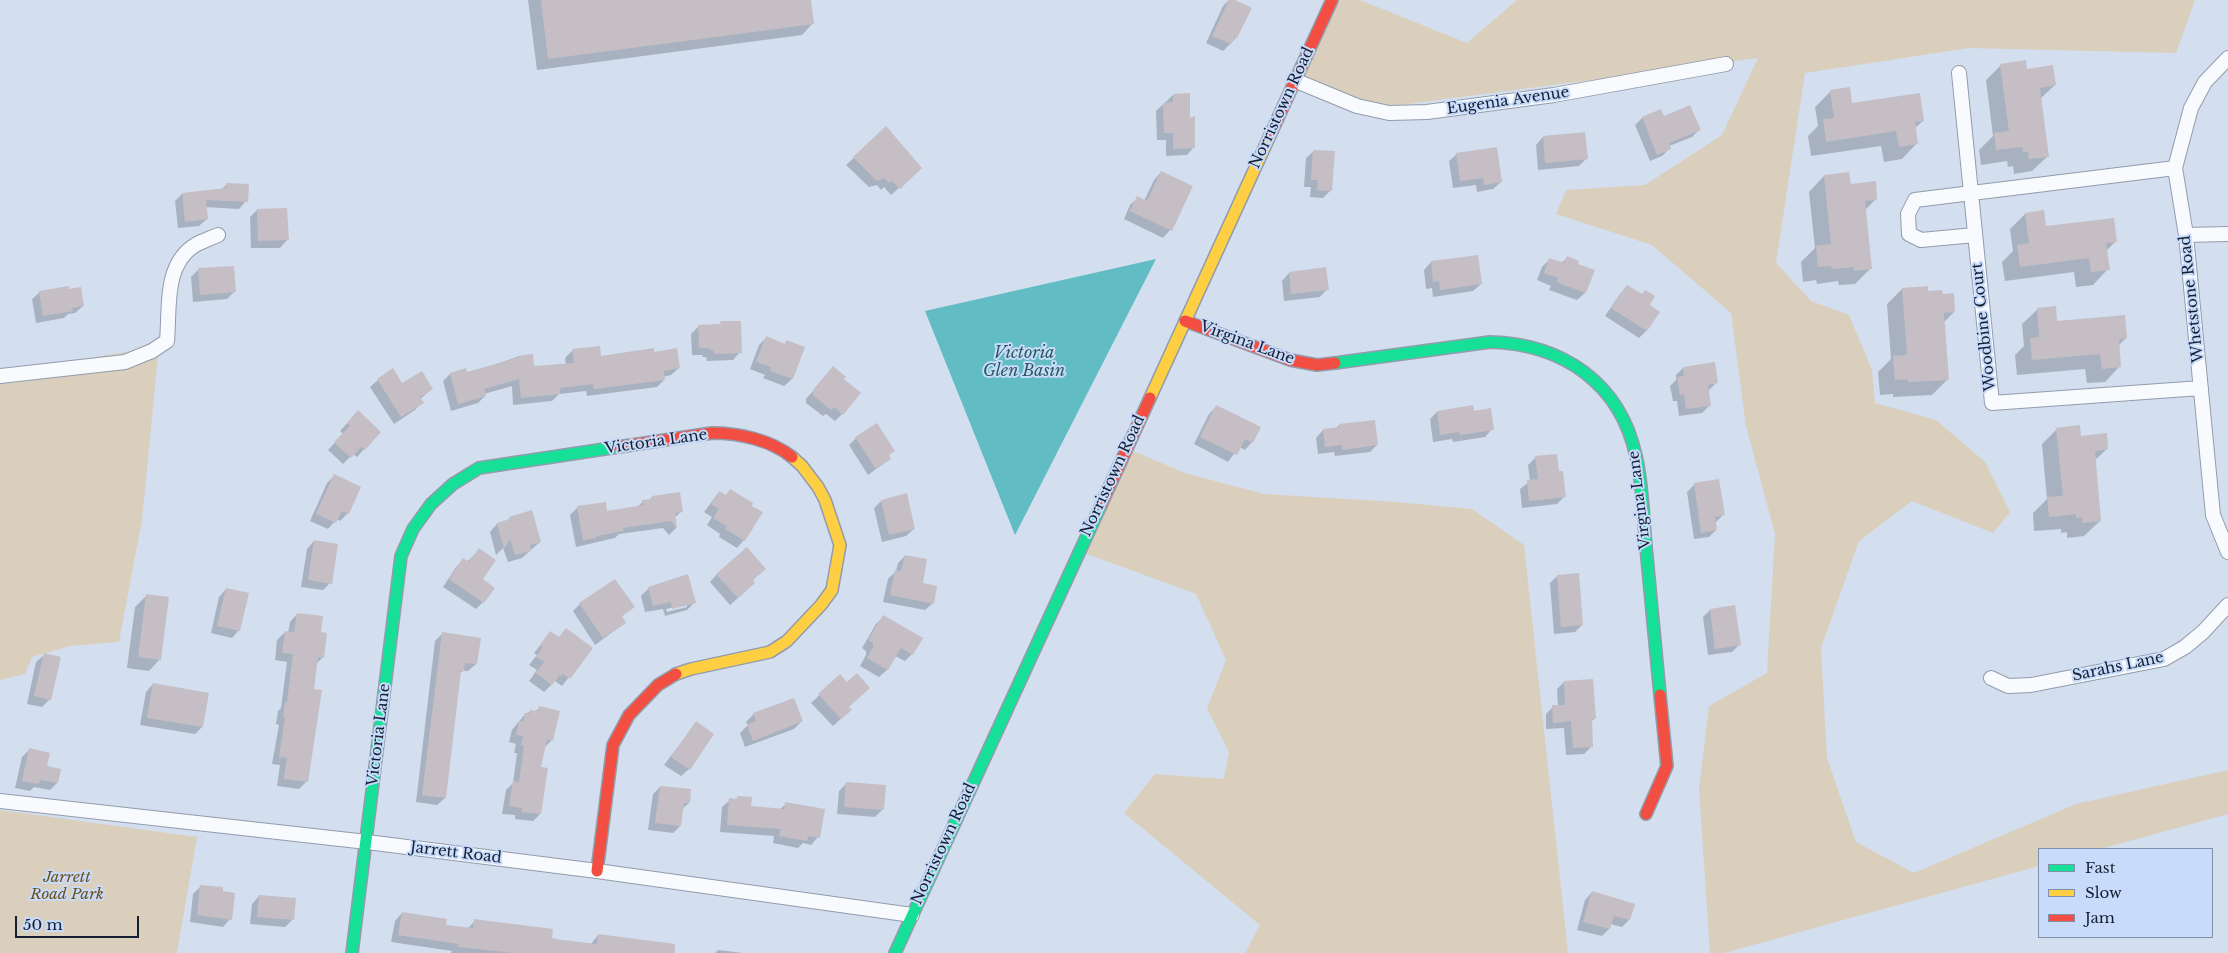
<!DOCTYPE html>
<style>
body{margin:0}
#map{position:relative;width:2228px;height:953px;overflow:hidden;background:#d3deef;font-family:"Libre Baskerville",serif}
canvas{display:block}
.legend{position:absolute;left:2038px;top:848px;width:175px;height:90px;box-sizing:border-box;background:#c8dbfa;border:1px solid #8090aa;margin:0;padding:6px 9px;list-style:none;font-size:15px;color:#142032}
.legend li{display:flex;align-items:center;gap:10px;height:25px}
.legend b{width:25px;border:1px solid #8090aa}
.scale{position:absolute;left:15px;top:916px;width:124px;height:22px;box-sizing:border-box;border:2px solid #142032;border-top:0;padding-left:6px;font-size:15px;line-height:18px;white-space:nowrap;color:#142032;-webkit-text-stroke:4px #c8dbfa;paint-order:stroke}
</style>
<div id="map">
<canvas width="2228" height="953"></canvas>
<ul class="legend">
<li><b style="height:6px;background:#16e098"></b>Fast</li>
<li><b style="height:6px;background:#ffcf43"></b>Slow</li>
<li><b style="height:6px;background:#f24e42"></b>Jam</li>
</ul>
<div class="scale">50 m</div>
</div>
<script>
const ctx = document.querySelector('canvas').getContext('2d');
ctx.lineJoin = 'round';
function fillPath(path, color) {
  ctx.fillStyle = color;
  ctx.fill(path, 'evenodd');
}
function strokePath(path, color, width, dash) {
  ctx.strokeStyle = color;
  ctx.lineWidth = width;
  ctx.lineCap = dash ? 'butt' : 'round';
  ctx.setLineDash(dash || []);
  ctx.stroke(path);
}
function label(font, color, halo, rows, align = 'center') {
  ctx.font = font + ' "Libre Baskerville",serif';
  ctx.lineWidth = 4;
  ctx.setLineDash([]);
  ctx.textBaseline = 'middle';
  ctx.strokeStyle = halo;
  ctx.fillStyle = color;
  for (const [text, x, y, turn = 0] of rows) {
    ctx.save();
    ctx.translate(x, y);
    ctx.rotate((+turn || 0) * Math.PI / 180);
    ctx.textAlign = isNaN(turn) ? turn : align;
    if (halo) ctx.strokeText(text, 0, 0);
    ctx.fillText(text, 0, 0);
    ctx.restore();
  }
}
fillPath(new Path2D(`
 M1332,0H1360L1467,43L1517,0H2195L2176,53L1969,48L1805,73L1776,263L1811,301L1849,315L1872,370L1875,403L1936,420L1985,462L2010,512L1993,533L1912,501L1859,541L1821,648L1827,758L1856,842L1914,873L2076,804L2228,770V814L2100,849H2039V866L1724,953H1710L1699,789L1709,706L1767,673L1775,534L1746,426L1731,313L1652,245L1556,214L1566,190L1645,185L1722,135L1758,58L1370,109L1298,72Z
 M159,346L142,520L119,642L70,646L32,657L25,674L0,680V374Z
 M1126,448L1185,473L1264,494L1396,502L1472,509L1524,545L1568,953H1245L1260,925L1124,813L1155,774L1224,779L1229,752L1207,708L1226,660L1196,594L1079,551Z
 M0,810L197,837L177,953H0Z`), '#dacfbd');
fillPath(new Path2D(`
 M1156,259L1015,535L925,311Z`), '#62bcc4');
fillPath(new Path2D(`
 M528,0H810L813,23L802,35L537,70Z
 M1229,0H1232L1236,38L1223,51L1206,43L1223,6Z
 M2001,65L2026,70L2055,85L2040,99L2048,156L2032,171L2014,174L2013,166L2008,167L2007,161L1981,165L1979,150L1993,136L1986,80Z
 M1830,92L1851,104L1923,121L1915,128L1917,143L1902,159L1884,162L1881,146L1811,156L1808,136L1818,126L1815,107Z
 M1173,95L1189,119L1194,147L1187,155L1166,156V140H1157L1156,111Z
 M1661,110L1664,118L1699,130L1692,137L1669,146L1670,148L1662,156L1650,161L1635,125L1642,118Z
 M886,128L913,175L891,195L884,187L881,190L877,185L869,187L846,165Z
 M1543,137L1587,158L1579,166L1538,170L1536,145Z
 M1314,151L1331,190L1323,198L1310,197L1311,187H1304L1306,158Z
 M1457,154L1501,182L1493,189L1477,192L1476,185L1453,188L1449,161Z
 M1161,172L1192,187L1170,230L1163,238L1124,219L1130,205L1138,198L1144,201L1154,180Z
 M1824,176L1850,185L1876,199L1864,211L1871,268L1855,284L1839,285L1838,281L1817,284L1816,280L1803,282L1801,262L1815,248L1809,192Z
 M227,184L246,201L239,209L205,207L207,219L199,226L178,228L175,201L182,194L221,190Z
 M257,210L287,240L280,248H251L250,217Z
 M2025,214L2045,228L2116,241L2106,251L2108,269L2093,285L2076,287L2074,272L2005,281L2002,262L2013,251L2010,229Z
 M1567,258L1585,293L1577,300L1549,290L1551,286L1537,280L1542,267L1550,259L1561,263Z
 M1431,262L1481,284L1473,291L1433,297L1432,288L1426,289L1424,270Z
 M198,270L234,292L227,299L193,302L191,277Z
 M1289,273L1327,289L1320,297L1284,301L1282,281Z
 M1627,286L1641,295L1648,306L1646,331L1639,338L1605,316L1620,294Z
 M1902,289L1927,293L1954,312L1943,323L1948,379L1932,395L1893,397V394L1880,395L1878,372L1891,359L1887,304Z
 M68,291L83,306L75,313L68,314L64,318L36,323L32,299L40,292Z
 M2038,309L2056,322L2126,338L2118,346L2120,366L2105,382L2087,383L2085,369L2017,375L2015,355L2024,346L2022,324Z
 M739,322L740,352L733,360L707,361L706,357H702L703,355H692L691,334L699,326Z
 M766,338L784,345L787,341L804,348L792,379L784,386L763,378L765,375L750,369L759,345Z
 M573,350L600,357L653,353L679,368L671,375L663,377L664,380L657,387L587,396L586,391L559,394L552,401L513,405L512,386L484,394L485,396L478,403L451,411L443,381L450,374L465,369L467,374L517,357L533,368L566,365L565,358Z
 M1714,364L1716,383L1709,390V406L1702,413L1679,416L1677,401H1673L1670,386L1676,380V375L1683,368Z
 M833,368L842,380V414L835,421L826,414L823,416L806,403V399Z
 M378,380L402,385L432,389L420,399L422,402L415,410L394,424L370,387Z
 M1216,407L1252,442L1245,450L1239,447L1228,462L1194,444L1209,414Z
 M1437,412H1473L1492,429L1485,437L1453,442L1452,439L1433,442L1430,419Z
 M350,420L380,432L357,457L353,454L343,464L328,450L343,434L340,431Z
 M1339,425L1377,445L1370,452L1335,456L1334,452L1318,454L1316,438L1323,430L1336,428Z
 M2057,429L2107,449L2094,461L2100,521L2084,536L2067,538V532L2061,533V529L2034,531L2033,513L2047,499L2042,444Z
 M856,438L888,456L890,459L868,475L849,445Z
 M1536,457L1558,473L1564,497L1557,504L1522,508L1520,489L1530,481L1528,465Z
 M334,476L348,513L340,521L337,519L328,529L310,521L327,483Z
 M1695,484L1723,515L1715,523L1716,530L1709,537L1694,539L1687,492Z
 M719,492L744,540L737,548L719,537L720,534L707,525L712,517L704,512Z
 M652,497L682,511L674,518L676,528L669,535L663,528L619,534L615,538L576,547L570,515L578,507L606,512L637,508L643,501H649Z
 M881,501L914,529L906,536L882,542L874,508Z
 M510,518L540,542L522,558L508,562L503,548L496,555L490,532L497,524L505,522Z
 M314,541L330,583L323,590L301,587L307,549Z
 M479,550L483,602L476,609L443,587L456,567L464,560L467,562Z
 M905,556L933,603L925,610L883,602L888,579L896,571L898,563Z
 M717,574L751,581L746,591L730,605L710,582Z
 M1557,576L1582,625L1575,632L1554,634L1550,583Z
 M649,588L694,603L687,610L665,616L663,609L645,612L641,596ZM687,604V607L667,612L666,609Z
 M226,589L239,630L232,638L211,633L219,597Z
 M146,596L160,659L149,671L127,668L135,607Z
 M580,604L633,607L621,617L625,623L595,645L573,611Z
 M1710,610L1740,644L1732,652L1708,655L1703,617Z
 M297,614L319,633L322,658L316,664L306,782L299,789L277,786L280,765L272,764L279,725L276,724L278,711L281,708L287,662L275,660L277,640L285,632L288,633L290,622Z
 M883,617L912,654L905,661L895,656L887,670L879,677L860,666L866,655V651L862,648L876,624Z
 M566,630L591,649L562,686L555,681L544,692L529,681L537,670L529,665L537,655L534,653L551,632L558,638Z
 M442,634L479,639L476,664L468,671H463L459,674L445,798L437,805L416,802L435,641Z
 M44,655L50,699L42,707L27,704L36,662Z
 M840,676L847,683L848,707L843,717L833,726L811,703Z
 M1564,682L1594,719L1590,723L1592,746L1584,754L1566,755L1564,728L1546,729V714L1553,707L1558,706L1557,689Z
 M153,684L202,727L195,734L140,725L146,692Z
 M539,708L552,740L544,748L539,768L540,814L533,821L515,819V815L502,814L506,790L513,783L517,753H514L516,744L509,742L512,730L525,714L531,711L535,712Z
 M754,714L802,721L794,729L745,747L740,733L748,725L746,722Z
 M696,723L689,769L681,776L664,765Z
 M29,750L46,767L60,770L57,783L50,790L34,787L30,791L15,788L22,757Z
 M847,783L883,809L875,817L837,814L839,791Z
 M660,787L689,803L682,809L680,826L673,833L648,830L653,794Z
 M738,797L749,808L779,810L786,804L818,837L811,845L803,843L798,848L773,843L774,836L720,832L722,807L730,800H735Z
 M201,886L230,919L223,927L190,922L193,894Z
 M1592,892L1629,920L1622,927L1610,924L1609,929L1602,936L1577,930L1585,900Z
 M259,896L292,920L285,927L250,924L252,904Z
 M402,913L445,926L467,929L475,921L550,939L591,944L598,935L672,953H451L452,951L391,942L395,921Z
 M718,950L743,953H715Z`), '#0003');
fillPath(new Path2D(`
 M541,0H811L814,24L548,59Z
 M1229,0H1235L1252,8L1237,38L1235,37L1231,44L1212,36Z
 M2026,60L2027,69L2053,65L2056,85L2040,88L2049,157L2029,159L2028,152H2023L2022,147L1996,150L1994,133L2009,131L2000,64Z
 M1850,87L1852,103L1920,93L1924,121L1915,122L1918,144L1899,147L1896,131L1826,142L1823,119L1834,118L1830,90Z
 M1190,93V118L1195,116V148L1173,149V133H1164L1163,103L1173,102V94Z
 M1690,105L1701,130L1669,143L1671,149L1657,155L1642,117L1661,109L1664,116Z
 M886,126L922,168L900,189L892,181L889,183L885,178L877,181L853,157Z
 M1585,132L1588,159L1545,163L1543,136Z
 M1497,147L1502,182L1484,185L1483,178L1460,181L1456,153Z
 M1313,150L1335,151L1332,191L1317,190L1318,180H1311Z
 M1161,171L1193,186L1172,231L1130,211L1137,196L1147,201Z
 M1849,172L1851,184L1876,181L1877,200L1865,201L1872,269L1854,271L1853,267L1832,269L1831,266L1818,267L1816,246L1831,244L1824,175Z
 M226,183L249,184L248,202L206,200L208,219L185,222L182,193L226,188Z
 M287,208L289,240L258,241L257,209Z
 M2044,210L2046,226L2114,218L2117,242L2106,243L2110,270L2091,272L2089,258L2020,267L2017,245L2029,243L2025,213Z
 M1478,255L1482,284L1440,290L1439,281L1433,282L1431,261Z
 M1567,256L1579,261L1578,264L1595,270L1586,293L1556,282L1558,278L1544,273L1549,258L1564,263Z
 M234,266L236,292L200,295L198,268Z
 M1326,267L1329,290L1291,294L1289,272Z
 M1627,285L1642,294L1645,290L1655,296L1650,305L1660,312L1647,331L1611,308Z
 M69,286V289L81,287L84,306L72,308L73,311L43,316L39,291Z
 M1928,286V291L1942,290L1943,294L1954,293L1955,312L1944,313L1949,380L1908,382V379L1895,380L1893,356L1907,355L1902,288Z
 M2056,306L2057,321L2125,315L2127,338L2119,339L2121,367L2102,369L2100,354L2032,360L2030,338L2039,337L2037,308Z
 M720,321H741L742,353L714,354L713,350H709L710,348H699L698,325L721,324Z
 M766,336L785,344L786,340L805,347L793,379L770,371L771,367L756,362Z
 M600,346L601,356L654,348V352L677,348L680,368L664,371L665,380L594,389L593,384L560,388V394L521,398L519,379L484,389L486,396L458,404L450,373L466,368L467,372L517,358V356L533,354L534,366L574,363L572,349Z
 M1715,362L1718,383L1708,385L1711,406L1686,409L1684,394L1680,395L1677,377L1684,376L1683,367Z
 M833,366L846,377L844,379L861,393L843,415L834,407L831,410L813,395V390Z
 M393,368L402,383L422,371L433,389L420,397L424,403L401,417L377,379Z
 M1216,405L1261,427L1253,443L1245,439L1237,455L1200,437Z
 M1473,405L1474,411L1491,408L1494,430L1460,435L1459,432L1440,435L1437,411Z
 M358,410L381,432L365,450L361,447L351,458L334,442L350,426L347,423Z
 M1375,420L1378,445L1342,450V445L1325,447L1323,429L1339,427V424Z
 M877,423L895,451L889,455L891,459L876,469L855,437Z
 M2080,425L2081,436L2107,433L2108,449L2095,451L2101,521L2082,523V517L2076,518V514L2049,517L2047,497L2063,496L2056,428Z
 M1557,454L1559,471H1563L1566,497L1529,501L1527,480L1538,479L1535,456Z
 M334,474L361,487L349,514L342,511L336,523L316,514Z
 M1719,479L1725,515L1715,517L1717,530L1701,533L1694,483Z
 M730,489L753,503L752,506L763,512L745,541L725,529L727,526L713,518L719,509L711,504L719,491L726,495Z
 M680,492L683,512L675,513L677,529L671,521L623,528L624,531L596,536V538L583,540L577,506L606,502L607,511L643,505L642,500L652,499V496Z
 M907,493L915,529L889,535L881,500Z
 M532,510L541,542L530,545L531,551L515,555L510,539L504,549L497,523L510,519L509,517Z
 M314,540L338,544L332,584L308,580Z
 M747,547L766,569L753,580L755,583L738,598L716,574Z
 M479,548L496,560L483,579L495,588L484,603L449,579L463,558L469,562Z
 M905,555L927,559L923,583L937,586L934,604L890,595L895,570L901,571Z
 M1579,573L1583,625L1561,627L1557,575Z
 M688,574L696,603L672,609L671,602L653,606L648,587Z
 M615,579L635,607L622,616L626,623L603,638L579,603Z
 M226,588L249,593L240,631L217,626Z
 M146,594L169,597L161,660L138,657Z
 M1735,605L1741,645L1715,649L1710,609Z
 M297,613L323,616L321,632L327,633L324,658L318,657L314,689L322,690L308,782L284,779L287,758L279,757L285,717H283L285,702H287L293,654L282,653L285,631L294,632Z
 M883,615L923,638L913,655L901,648L888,670L867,658L873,647V643L868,640Z
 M566,628L593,648L570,679L563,674L561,677L560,675L552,685L536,673L544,662L536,657L543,647L540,645L550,631L559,637Z
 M442,632L481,638L477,664L465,663L464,671H461L446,798L422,795Z
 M44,653L61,657L51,700L34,696Z
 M857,673L870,688L849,707L852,710L841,719L818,694L840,674L847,682Z
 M1593,679L1596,719H1592L1593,747L1573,748L1571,721L1553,723L1552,705H1565L1564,681Z
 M153,683L209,693L203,727L147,718Z
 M794,698L803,721L753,741L747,725L756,721L753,713Z
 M539,706L560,711L553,741L547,739L541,767L548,768L541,814L522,812V808L509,806L513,781L519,782L524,746L521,745L523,736L516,735L519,721L523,722L525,713L529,714L530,710L538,711Z
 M696,721L714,734L690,770L671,757Z
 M29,748L50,753L47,766L61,769L58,783L40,780L39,784L22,781Z
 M846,782L886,785L884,810L844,807Z
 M660,786L691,789L690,803H684L681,826L655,823Z
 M737,796L752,797L751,806L784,809L785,802L825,809L820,838L808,836L807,841L779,836L781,829L727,825L729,798L737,799Z
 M200,885L223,887V891L235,893L232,920L197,915Z
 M1592,891L1635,904L1630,920L1614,916L1610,929L1583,922Z
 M259,895L296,898L294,920L257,917Z
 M402,912L447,919L446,925L473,928L474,919L553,929L552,938L562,940L597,944L598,934L675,944V953H514L458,947L459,944L398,935Z`), '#c5bec5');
const street = new Path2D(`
 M2228,58L2205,82L2191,108L2175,168L2186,235L2213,515L2228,552
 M1959,73L1992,403L2201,388
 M1294,80L1357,106L1389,113L1427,112L1554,95L1726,64
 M1975,235L1921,240L1909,234L1908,214L1915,200L2175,168
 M2186,235L2228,234
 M0,376L125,362L152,351L167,341C170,309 163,263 197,244C203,241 211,238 218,235
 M1991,678L2008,686L2031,685L2164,659L2185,647L2203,632L2228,605
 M0,801L367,842L597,871L912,915`);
const fast = new Path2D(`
 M1335,363L1490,342C1563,344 1620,383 1636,456C1643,485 1643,517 1646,547C1651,596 1655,646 1660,695
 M352,953L401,556L413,529L431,504L453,484L479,468L618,447
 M895,953L1101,505`);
const slow = new Path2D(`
 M1150,398L1272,131
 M676,674L691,669L770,652L787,641L821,605L832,590L840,545L825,500L818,487L802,466L792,457`);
const jam = new Path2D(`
 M1272,131L1332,0
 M1185,321L1290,360L1317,365L1335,363
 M618,447L712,433C739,433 771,440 792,457
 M1101,505L1150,398
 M1646,814L1667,766L1660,695
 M597,871L613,745L629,715L658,685L676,674`);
strokePath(street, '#929cac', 16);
strokePath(fast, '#929cac', 14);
strokePath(slow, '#929cac', 14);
strokePath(jam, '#929cac', 14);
strokePath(street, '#f8fafd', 14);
strokePath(fast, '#16e098', 11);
strokePath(slow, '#ffcf43', 11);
strokePath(jam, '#f24e42', 11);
label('15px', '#142032', '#c8dbfa', [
 ["Eugenia Avenue",1508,101,-8],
 ["Norristown Road",1282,108,-65],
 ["Whetstone Road",2192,299,-96],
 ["Woodbine Court",1984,327,-96],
 ["Virgina Lane",1247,343,20],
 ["Victoria Lane",656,442,-8],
 ["Norristown Road",1113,476,-65],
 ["Virgina Lane",1640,500,-97],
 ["Sarahs Lane",2118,667,-12],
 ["Victoria Lane",379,735,-83],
 ["Norristown Road",944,844,-65],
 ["Jarrett Road",456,853,7]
]);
label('italic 15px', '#6d4f18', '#c8dbfa', [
 ["Jarrett",67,878],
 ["Road Park",67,895]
]);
label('italic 16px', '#285a5c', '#c8dbfa', [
 ["Victoria",1024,353],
 ["Glen Basin",1024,371]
]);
</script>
